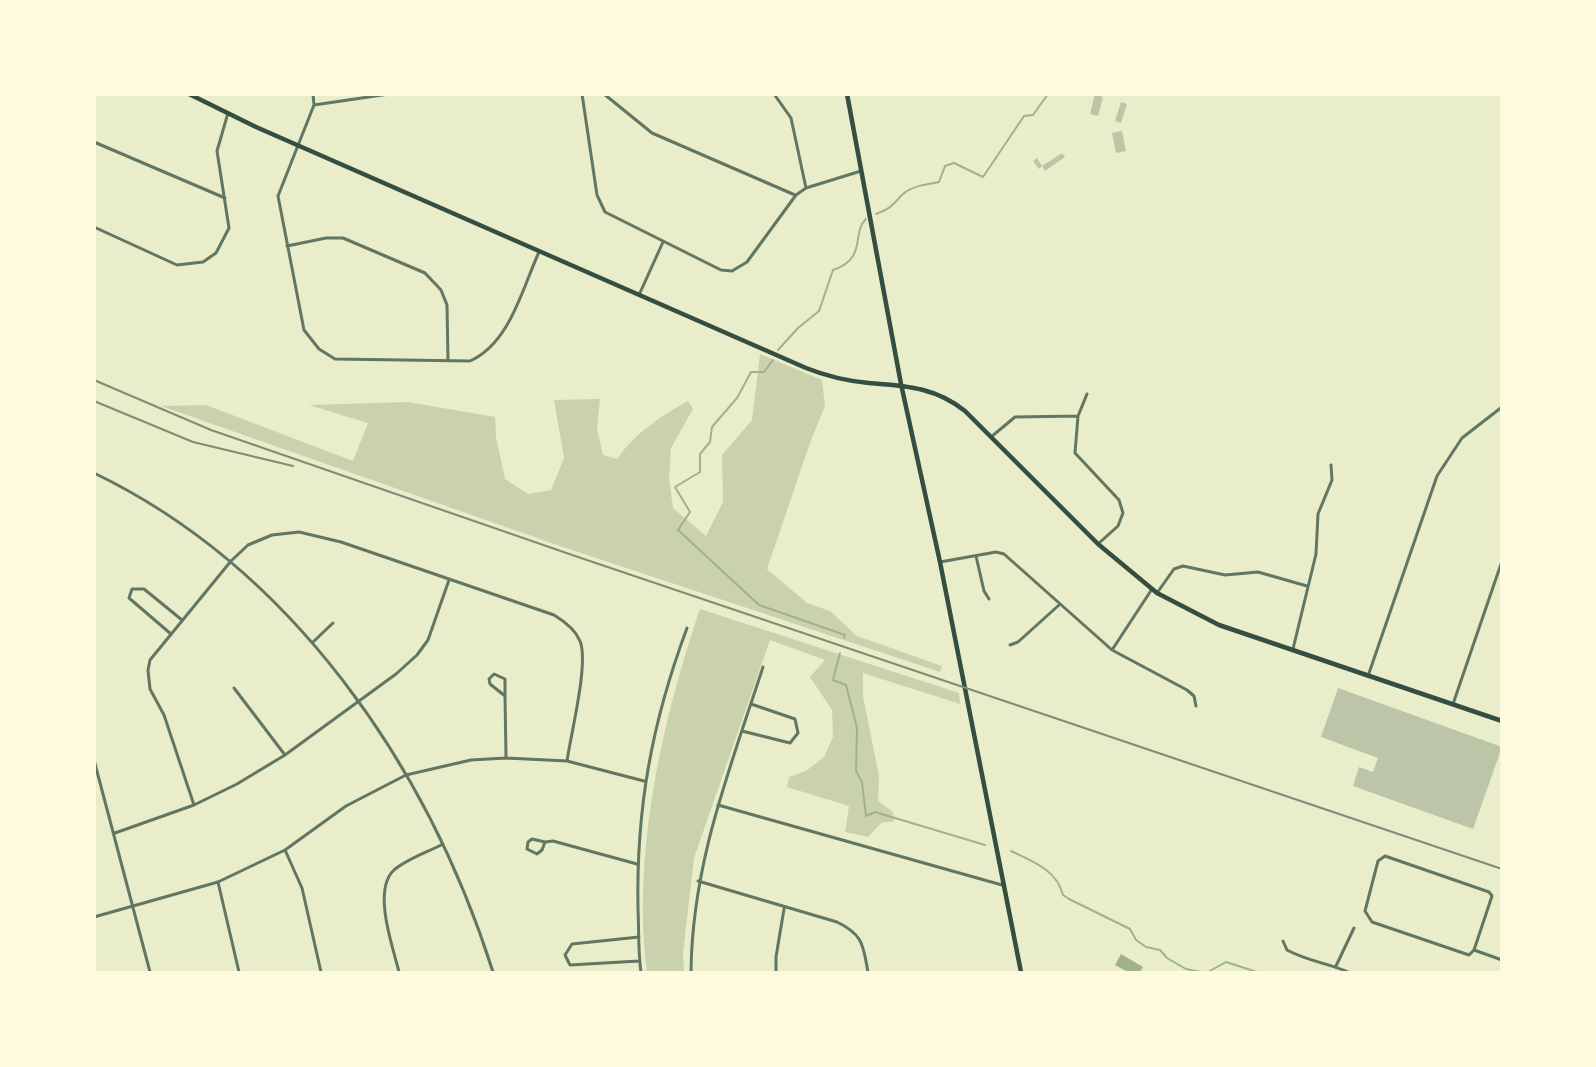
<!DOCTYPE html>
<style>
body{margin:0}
#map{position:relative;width:1596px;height:1067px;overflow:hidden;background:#e9edc9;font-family:Cabin,sans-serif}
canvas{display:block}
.frame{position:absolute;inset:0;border:96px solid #fefae0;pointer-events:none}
</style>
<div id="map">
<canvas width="1596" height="1067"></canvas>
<div class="frame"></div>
</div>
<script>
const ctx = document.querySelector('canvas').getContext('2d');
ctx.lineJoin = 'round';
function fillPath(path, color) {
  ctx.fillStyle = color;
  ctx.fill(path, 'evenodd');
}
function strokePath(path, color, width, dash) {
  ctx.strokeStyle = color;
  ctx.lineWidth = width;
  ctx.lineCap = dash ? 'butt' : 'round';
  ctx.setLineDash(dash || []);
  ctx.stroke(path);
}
fillPath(new Path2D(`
 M760,354L822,380L825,406L811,440L767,569L807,603L830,611L857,636L942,666L940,672L560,546L161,406L206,405L353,461L368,423L309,405L408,402L495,417L496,437L505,479L528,494L551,490L564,458L554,400L600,399L597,429L603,455L617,459C634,434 661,416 688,401L693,409L671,448L669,478L673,508L706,536L723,502L722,455L752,420Z
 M700,609L959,693L960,704L863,673V696L879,776L878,801L893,812L894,821L881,823L868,837L845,832L849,806L787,787L789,777L806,771L824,757L833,737L832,710L810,677L825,660L770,640L694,858L683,953L684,972H647C632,855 662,720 700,609Z`), '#cad2ad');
fillPath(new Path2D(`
 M1121,954L1143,967L1140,972H1128L1115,965Z`), '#a3b18a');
strokePath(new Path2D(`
 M876,214C892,208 892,205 903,194C912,186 927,184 939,182L945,166L954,163L983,177L1024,116L1033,115L1048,94
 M778,350L798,328L819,311L833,270C868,258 851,233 866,219
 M773,360L764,372H751L737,398L712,427L710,442L700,454V472L675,487L690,512L678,530L759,605L845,635L844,638
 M840,653L833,680L846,685L857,728L856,771L862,782L866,816L875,812L985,845
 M1011,851C1032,861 1057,870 1063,895L1069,899L1130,929L1136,940L1146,947L1160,950L1167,958L1186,969L1201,972
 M1208,972L1226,962L1257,972`), '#a3b18a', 2);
fillPath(new Path2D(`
 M1095,94L1103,97L1098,116L1090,114Z
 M1121,102L1127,104L1121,123L1115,121Z
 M1122,131L1126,151L1116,153L1112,133Z
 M1062,153L1065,157L1045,171L1042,166L1039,169L1033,161L1037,158L1042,166Z
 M1338,688L1502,747L1473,829L1353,786L1359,767L1373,772L1378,758L1321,737Z`), '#bcc5a7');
strokePath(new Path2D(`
 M313,94L314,105L278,196L304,330L319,349L335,359L470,361C510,343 522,289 539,252
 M582,94L597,195L605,212L721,270L732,271L747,262L796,195L806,188L861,171
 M604,94L652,133L795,195
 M774,94L791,118L806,188
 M314,105L389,94
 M94,142L225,198
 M94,227L177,265L203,262L216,253L229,228L217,151L228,113
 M287,246L326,238H343L425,273L441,290L447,305L448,361
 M639,295L663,242
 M1087,394L1078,416L1075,453L1119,500L1123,513L1118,526L1098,544
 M991,437L1015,417L1078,416
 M94,473C293,569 428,767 493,972
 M976,556L984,591L989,599
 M940,562L996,552L1004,554L1112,650L1187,690L1194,696L1196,706
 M1157,593L1174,569L1183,566L1225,575L1258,572L1307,586
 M171,634L129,598L132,589H144L182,620
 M313,642L333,623
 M1010,645L1018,642L1059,605
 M1293,649L1316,554L1318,514L1332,480L1331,465
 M1112,650L1152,589
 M1368,676L1437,476L1462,438L1502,407
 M234,688L285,755
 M505,696V679L494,674L489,679L490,684L505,696L506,757
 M1453,704L1502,561
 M742,731L790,743L798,733L795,719L751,704
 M94,760L150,972
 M194,805L164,715L150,689L148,670L150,660L231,561L248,545L272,535L299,532L341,542L554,615C564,621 575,629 580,641C589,663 571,733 567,761
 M718,805L1002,885
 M115,833L194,805L237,784L285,755L396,674L417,655L428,640L449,580
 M545,842L532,839L528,842L527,849L537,854L542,850L545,842L553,841L637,864
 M285,850L302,888L321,972
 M698,881L837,922C864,935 863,946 868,972
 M218,882L239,972
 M94,917L218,882L285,850L346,806L406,775L471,760L506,758L567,761L644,781
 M639,937L572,944L565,955L570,965L639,961
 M1283,941L1287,950C1307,961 1328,963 1348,972
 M1474,950L1492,896L1489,892L1385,856L1378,861L1365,911L1372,922L1469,955L1474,950L1502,960
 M1336,966L1354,928
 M399,972C393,947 372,890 394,870C407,859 428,852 443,844
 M641,972C638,952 639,930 638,909C636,808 652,722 687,628
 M691,972C692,863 730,769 763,667
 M776,972V957L784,909`), '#617663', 3);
strokePath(new Path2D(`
 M189,94L256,127L806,368C826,376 847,381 869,383C906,386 935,387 965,411L1098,544L1157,593L1219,625L1502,721
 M847,94L901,384L940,562L1021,972`), '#344e41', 4.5);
strokePath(new Path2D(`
 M94,380L211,430L578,557L1502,869
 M94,401L193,442L293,466`), '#7c8e77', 2);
</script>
